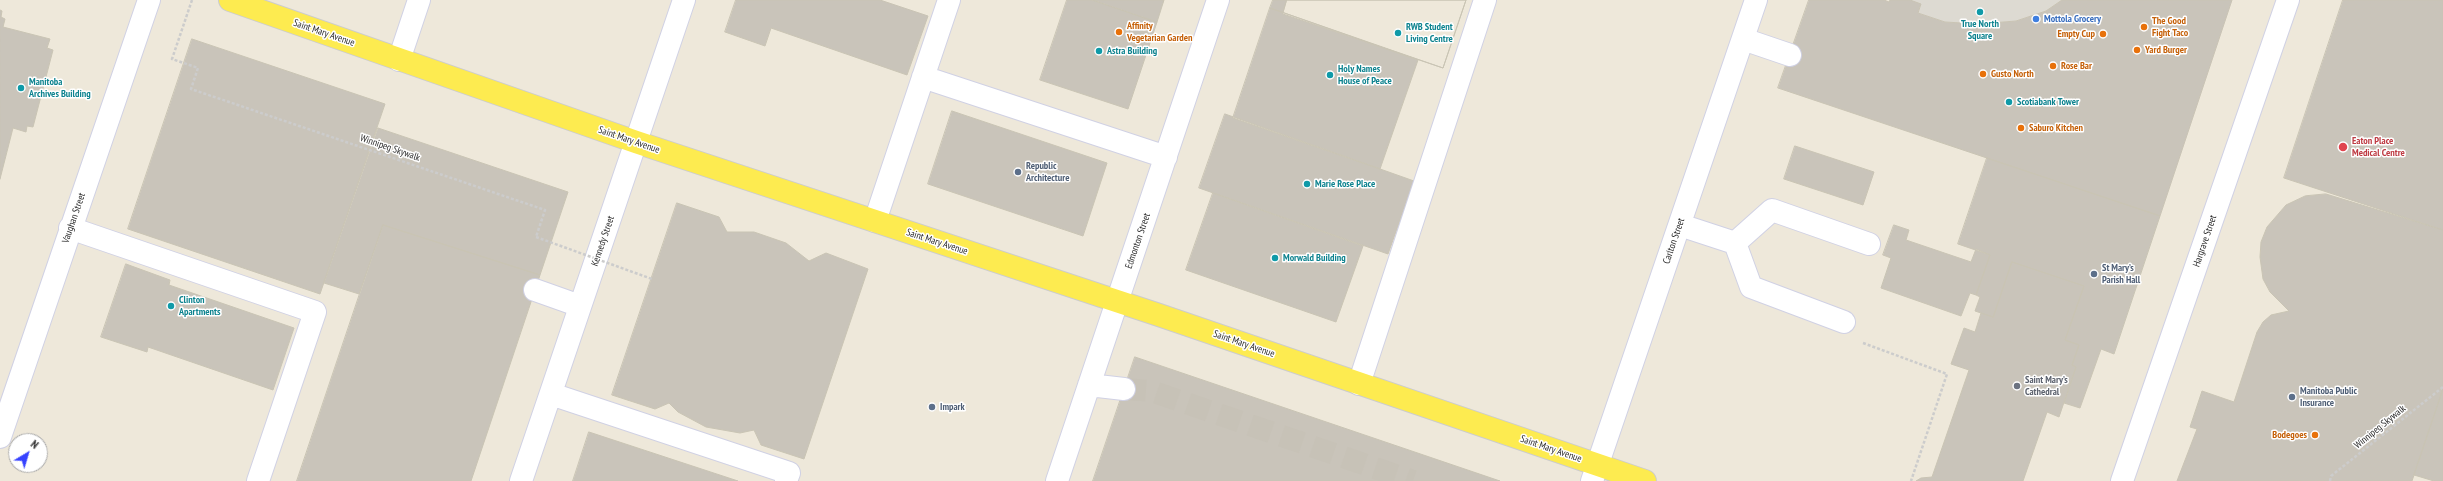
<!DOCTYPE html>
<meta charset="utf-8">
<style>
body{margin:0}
#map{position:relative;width:2443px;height:481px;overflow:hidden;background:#eee8da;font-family:"PT Sans Narrow",sans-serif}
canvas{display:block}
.north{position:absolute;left:8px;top:433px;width:40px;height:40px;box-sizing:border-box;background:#fff;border:1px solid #aaa;border-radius:50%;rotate:38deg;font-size:11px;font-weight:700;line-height:16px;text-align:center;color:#2a2a2a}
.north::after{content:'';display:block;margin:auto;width:14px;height:18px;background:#3642ff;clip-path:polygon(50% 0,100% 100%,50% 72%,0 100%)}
</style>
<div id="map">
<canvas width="2443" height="481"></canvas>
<div class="north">N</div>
</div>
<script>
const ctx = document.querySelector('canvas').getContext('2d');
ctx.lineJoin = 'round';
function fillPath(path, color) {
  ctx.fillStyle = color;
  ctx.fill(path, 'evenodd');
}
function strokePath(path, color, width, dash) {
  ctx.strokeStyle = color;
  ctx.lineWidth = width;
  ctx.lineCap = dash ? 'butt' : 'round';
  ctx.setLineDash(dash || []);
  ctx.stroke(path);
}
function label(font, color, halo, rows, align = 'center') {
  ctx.font = font + ' "PT Sans Narrow",sans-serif';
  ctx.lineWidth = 3;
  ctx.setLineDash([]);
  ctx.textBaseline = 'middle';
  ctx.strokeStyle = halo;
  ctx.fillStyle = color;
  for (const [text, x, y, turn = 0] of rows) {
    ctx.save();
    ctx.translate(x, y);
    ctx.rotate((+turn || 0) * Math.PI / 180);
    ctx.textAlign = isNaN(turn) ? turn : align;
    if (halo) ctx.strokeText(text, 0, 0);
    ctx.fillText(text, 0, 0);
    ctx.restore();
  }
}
fillPath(new Path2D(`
 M1909,0H2062L2046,11L2016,21L1979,24L1945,22L1918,13L1921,5Z`), '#dddad2');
const building = new Path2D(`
 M736,0H880L928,16L907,75L771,28L765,46L725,32Z
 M1067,0H1092L1157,22L1128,109L1040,80Z
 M1093,0H1164L1157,22Z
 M1273,0H1466L1443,68L1270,8Z
 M1287,0H1466L1443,68L1283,14Z
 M1809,0H1884L1889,2L1890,0H1910L1921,4L1918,13L1945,22L1979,24L2016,21L2046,11L2062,0H2232L2160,216L1778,88Z
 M2343,0H2443V230L2284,178Z
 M1270,8L1418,60L1380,169L1233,118Z
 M0,10L2,11L1,17L5,19L3,27L50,39L47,48L53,50L33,127L27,126L26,132L13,128L0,179Z
 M192,39L385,104L320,294L128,229Z
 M952,111L1107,163L1083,236L928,184Z
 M1225,114L1414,181L1388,254L1199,188Z
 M378,128L568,192L540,275L383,225L359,294L324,283Z
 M1795,146L1874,172L1863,205L1784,179Z
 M1987,158L2160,216L2114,354L2101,349L2080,408L2064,403L2076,367L2072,365L2079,345L2065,340L2084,286L2012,262L1993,317L1975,311L1980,297L1976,295L1990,255L1958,244Z
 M1213,193L1363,246L1336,322L1186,270Z
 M2326,194L2443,230V389L2412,481H2177L2197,429L2190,427L2202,391L2234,402L2257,332L2263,322L2271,315L2289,311L2270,292L2263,279L2260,257L2261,242L2267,227L2286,205L2305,196Z
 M677,203L719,217L727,232H754L786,243L809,261L826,253L868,269L804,459L761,445L754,430L740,433L706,427L678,412L669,403L655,409L612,395Z
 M383,225L540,275L471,481H297Z
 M1894,225L1909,230L1906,240L1971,262L1976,249L1990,255L1976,295L1970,293L1961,316L1881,288L1891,258L1883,255Z
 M2012,262L2084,286L2065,340L2079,345L2072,365L2076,367L2059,417L2047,412L2023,481H1916L1921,478L1932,477L1969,370L1951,364L1964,328L1975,332L1981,313L1993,317Z
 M126,264L170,280L169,285L294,328L273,390L148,347L147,352L101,337Z
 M1135,357L1500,481H1093Z
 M2443,389V481H2434L2414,475Z
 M589,432L738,481H573Z`);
fillPath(building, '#c9c4ba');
strokePath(building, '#c9c4b4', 1);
strokePath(new Path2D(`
 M1124,389L1151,391L1413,481`), '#c7c2b7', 22, [22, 11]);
const minor = new Path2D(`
 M1743,39L1790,55
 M399,60L419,0
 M923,77L1166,157
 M875,221L949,0
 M1680,225L1735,243L1751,287L1844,322
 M70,228L315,312L258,481
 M1735,243L1772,210L1869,244
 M535,290L580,306
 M1359,384L1485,0
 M1089,385L1124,389
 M551,394L789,473L786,481
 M0,437L149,0
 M521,481L684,0
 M1057,481L1218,0
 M1592,481L1756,0
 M2122,481L2288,0`);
const major = new Path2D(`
 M230,0L636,142L1159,315L1645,481`);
strokePath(minor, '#d0d1e4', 24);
strokePath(major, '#ccc', 24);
strokePath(new Path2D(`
 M192,0L172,59L198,68L191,89L545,210L536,237
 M1863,343L1947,374L1911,481
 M2330,481L2331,476L2443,387`), '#ccc', 2.5, [3, 2]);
strokePath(minor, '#fff', 22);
strokePath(major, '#fdeb50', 22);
strokePath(new Path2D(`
 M536,237L652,279`), '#ccc', 2.5, [3, 2]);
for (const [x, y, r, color] of [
 [1980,12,4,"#0f9aa8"],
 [2036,19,4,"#3f7fe0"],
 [2144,27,4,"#e8710a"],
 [1119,32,4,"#e8710a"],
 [1398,33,4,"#0f9aa8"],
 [2103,34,4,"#e8710a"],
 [2137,50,4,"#e8710a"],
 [1099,51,4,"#0f9aa8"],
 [2053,66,4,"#e8710a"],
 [1983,74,4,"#e8710a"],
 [1330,75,4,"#0f9aa8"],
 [21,88,4,"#0f9aa8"],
 [2009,102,4,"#0f9aa8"],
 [2021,128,4,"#e8710a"],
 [2343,147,5,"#e0444e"],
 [1018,172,4,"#5c6f8a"],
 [1307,184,4,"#0f9aa8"],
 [1275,258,4,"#0f9aa8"],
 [2094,274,4,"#5c6f8a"],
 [171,306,4,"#0f9aa8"],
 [2017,386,4,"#6b7280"],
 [2292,397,4,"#5c6f8a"],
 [932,407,4,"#5c6f8a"],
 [2315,435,4,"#e8710a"]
]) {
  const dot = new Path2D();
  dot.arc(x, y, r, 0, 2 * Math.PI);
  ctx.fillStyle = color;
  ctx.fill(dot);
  strokePath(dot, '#fff', 1.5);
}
label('bold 10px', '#366cbe', '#fff', [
 ["Mottola Grocery",2044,19]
], 'left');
label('bold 10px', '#c56008', '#fff', [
 ["The Good",2152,21],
 ["Fight Taco",2152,33],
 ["Affinity",1127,26],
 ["Vegetarian Garden",1127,38],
 ["Empty Cup",2095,34,"right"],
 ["Yard Burger",2145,50],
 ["Rose Bar",2061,66],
 ["Gusto North",1991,74],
 ["Saburo Kitchen",2029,128],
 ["Bodegoes",2307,435,"right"]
], 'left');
label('bold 10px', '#0d838f', '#fff', [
 ["True North",1980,24,"center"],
 ["Square",1980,36,"center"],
 ["RWB Student",1406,27],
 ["Living Centre",1406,39],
 ["Astra Building",1107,51],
 ["Holy Names",1338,69],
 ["House of Peace",1338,81],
 ["Manitoba",29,82],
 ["Archives Building",29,94],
 ["Scotiabank Tower",2017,102],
 ["Marie Rose Place",1315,184],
 ["Morwald Building",1283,258],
 ["Clinton",179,300],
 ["Apartments",179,312]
], 'left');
label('10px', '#2a2a2a', '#fff', [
 ["Saint Mary Avenue",324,33,19],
 ["Saint Mary Avenue",629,140,19],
 ["Winnipeg Skywalk",390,148,19],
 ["Vaughan Street",74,218,-71],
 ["Kennedy Street",603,241,-71],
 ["Edmonton Street",1138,241,-71],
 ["Carlton Street",1674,241,-71],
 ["Hargrave Street",2205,241,-71],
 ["Saint Mary Avenue",937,242,18],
 ["Saint Mary Avenue",1244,344,19],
 ["Winnipeg Skywalk",2380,427,-39],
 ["Saint Mary Avenue",1551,449,19]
]);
label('bold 10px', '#be3a42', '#fff', [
 ["Eaton Place",2352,141],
 ["Medical Centre",2352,153]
], 'left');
label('bold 10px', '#4e5e75', '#fff', [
 ["Republic",1026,166],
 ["Architecture",1026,178],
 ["St Mary’s",2102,268],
 ["Parish Hall",2102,280],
 ["Manitoba Public",2300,391],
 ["Insurance",2300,403],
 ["Impark",940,407]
], 'left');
label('bold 10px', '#5b616d', '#fff', [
 ["Saint Mary’s",2025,380],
 ["Cathedral",2025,392]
], 'left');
</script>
